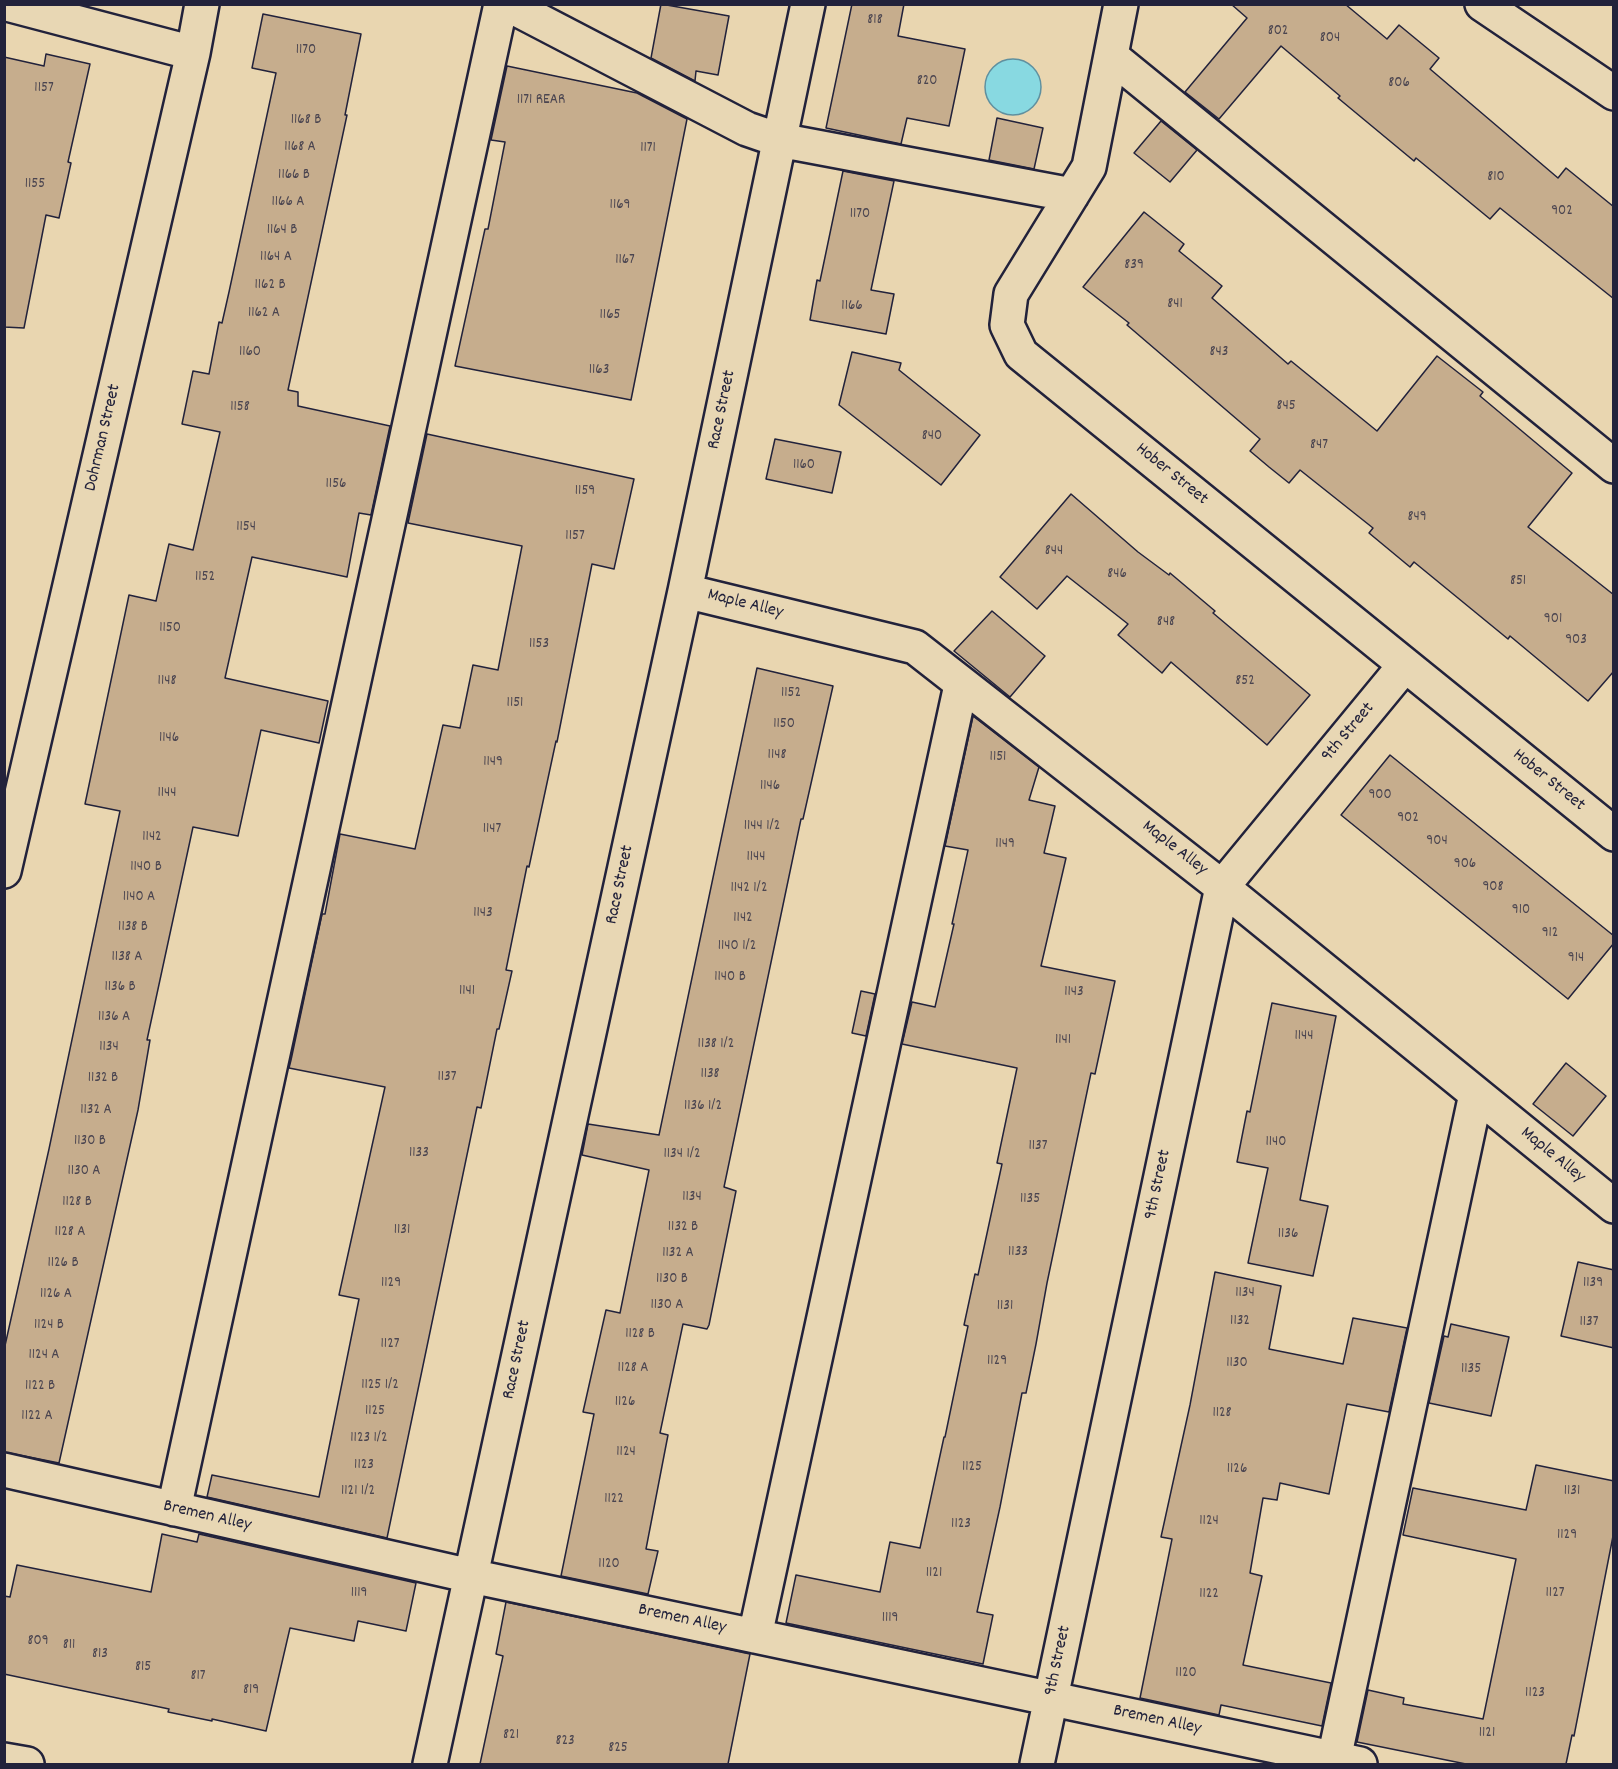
<!DOCTYPE html>
<style>
body{margin:0}
#map{position:relative;width:1618px;height:1769px;overflow:hidden;background:#e9d6b0;font-family:Dekko,sans-serif}
canvas{display:block}
.frame{position:absolute;inset:0;border:6px solid #22223b;pointer-events:none}
</style>
<div id="map">
<canvas width="1618" height="1769"></canvas>
<div class="frame"></div>
</div>
<script>
const ctx = document.querySelector('canvas').getContext('2d');
ctx.lineJoin = 'round';
function fillPath(path, color) {
  ctx.fillStyle = color;
  ctx.fill(path, 'evenodd');
}
function strokePath(path, color, width, dash) {
  ctx.strokeStyle = color;
  ctx.lineWidth = width;
  ctx.lineCap = dash ? 'butt' : 'round';
  ctx.setLineDash(dash || []);
  ctx.stroke(path);
}
function label(font, color, halo, rows, align = 'center') {
  ctx.font = font + ' Dekko,sans-serif';
  ctx.lineWidth = 5;
  ctx.setLineDash([]);
  ctx.textBaseline = 'middle';
  ctx.strokeStyle = halo;
  ctx.fillStyle = color;
  for (const [text, x, y, turn = 0] of rows) {
    ctx.save();
    ctx.translate(x, y);
    ctx.rotate((+turn || 0) * Math.PI / 180);
    ctx.textAlign = isNaN(turn) ? turn : align;
    if (halo) ctx.strokeText(text, 0, 0);
    ctx.fillText(text, 0, 0);
    ctx.restore();
  }
}
const water = new Path2D(`
 M985 87a28 28 0 1 1 56 0a28 28 0 1 1-56 0Z`);
fillPath(water, '#88d9e1');
strokePath(water, '#5f909f', 1.5);
const building = new Path2D(`
 M661,4L729,16L718,75L696,71L695,81L651,58Z
 M852,4H904L898,36L965,49L949,126L907,118L901,144L826,128Z
 M1231,4H1345L1387,39L1399,25L1439,58L1430,69L1558,178L1566,168L1614,207V299L1500,208L1490,219L1416,158L1414,161L1338,98L1340,96L1281,46L1219,119L1185,92L1247,18Z
 M263,14L361,34L345,115H347L288,390L298,392V406L390,426L371,515L359,513L347,577L252,557L225,678L328,701L319,743L261,730L238,836L193,827L147,1040H150L138,1110L59,1463L4,1452V1350L49,1149L120,811L85,804L129,595L156,601L169,544L193,550L220,432L182,424L193,371L209,374L219,322L222,323L229,292L276,73L252,68Z
 M46,54L90,64L68,162L71,163L59,218L46,215L24,328L4,327V57L44,66Z
 M507,66L637,93L687,119L631,400L455,366L485,229H488L505,142L491,140Z
 M997,118L1043,128L1034,169L989,160Z
 M1161,121L1197,150L1170,182L1134,153Z
 M843,171L894,181L871,290L894,294L886,334L810,320L817,280L820,281Z
 M1144,212L1184,244L1179,251L1222,286L1212,298L1288,364L1291,361L1377,431L1437,356L1483,392L1480,396L1572,473L1528,527L1614,595V671L1588,701L1510,636L1508,639L1414,562L1410,567L1369,533L1373,528L1300,470L1289,483L1269,467L1250,451L1260,439L1127,325L1129,323L1083,287Z
 M852,352L901,363L899,370L980,435L941,485L839,405Z
 M427,434L634,479L614,569L592,564L557,742L556,741L529,867L527,866L506,970L512,971L499,1029H497L481,1108L477,1107L387,1538L207,1497L212,1475L319,1497L359,1299L339,1295L385,1087L289,1068L291,1060L322,914H325L340,834L415,849L443,725L460,728L473,665L498,670L522,546L408,523Z
 M775,439L841,452L832,493L766,479Z
 M1071,494L1138,552L1169,575L1170,573L1215,611L1213,613L1310,695L1267,745L1171,662L1162,673L1118,635L1128,624L1067,576L1037,609L1000,577Z
 M992,611L1045,656L1010,697L954,651Z
 M757,668L833,686L803,819H801L724,1187L736,1191L709,1325L707,1329L683,1324L668,1395L660,1433L668,1435L646,1549L658,1551L648,1594L561,1576L594,1414L583,1412L606,1310L620,1313L649,1170L582,1155L588,1124L659,1135Z
 M973,716L1039,767L1029,800L1055,806L1044,853L1066,858L1041,966L1115,981L1095,1074L1091,1073L1047,1283L1036,1344L1026,1393H1022L1000,1507L977,1612L993,1615L983,1664L786,1623L796,1575L880,1592L890,1542L920,1548L944,1437H945L968,1326L964,1325L975,1274L978,1275L1002,1164L997,1163L1017,1068L902,1044L912,1002L935,1007L954,924H952L968,850L945,846Z
 M1390,755L1614,936V943L1568,999L1341,815Z
 M861,991L875,994L866,1036L852,1033Z
 M1272,1003L1336,1016L1300,1200L1328,1206L1313,1276L1248,1263L1268,1168L1237,1162L1247,1111L1250,1112Z
 M1566,1063L1606,1096L1573,1136L1533,1104Z
 M1578,1262L1614,1270V1348L1561,1336Z
 M1215,1272L1281,1286L1269,1349L1343,1364L1353,1318L1407,1328L1389,1412L1347,1404L1329,1494L1280,1483L1277,1500L1263,1498L1250,1573L1262,1576L1243,1665L1331,1683L1322,1726L1221,1705L1219,1715L1140,1698L1172,1539L1161,1537L1190,1405Z
 M1451,1324L1509,1337L1491,1416L1429,1403L1444,1336L1448,1337Z
 M1536,1465L1614,1481V1531L1574,1736L1572,1735L1566,1764H1466L1357,1742L1368,1690L1404,1698L1403,1704L1483,1719L1516,1559L1403,1535L1413,1488L1526,1510Z
 M162,1534L197,1542L199,1534L416,1583L406,1631L358,1621L354,1641L290,1628L266,1731L212,1719V1721L168,1712L169,1709L4,1674V1596L10,1597L17,1565L151,1592Z
 M506,1602L750,1654L728,1764H480L503,1656L496,1654Z`);
fillPath(building, '#c6ad8d');
strokePath(building, '#22223b', 1.5);
const minor = new Path2D(`
 M7,4L193,53
 M507,4L747,129L779,140L1072,195
 M1121,4L1089,167L1011,294L1007,325L1021,354L1614,834
 M1482,4L1614,93
 M1111,56L1614,466
 M685,591L915,647L1222,887L1614,1206
 M4,871L193,53L202,4
 M4,1470L471,1576L1360,1764
 M174,1509L501,4
 M755,1636L961,685
 M1334,1759L1476,1094
 M4,1760L27,1764
 M430,1764L685,591L808,4
 M1037,1764L1222,887L1405,665`);
strokePath(minor, '#22223b', 38);
strokePath(minor, '#e8d7b4', 33);
label('15px', '#4b4550', null, [
 ["818",875,21],
 ["802",1278,32],
 ["804",1330,39],
 ["1170",306,51],
 ["820",927,82],
 ["806",1399,84],
 ["1157",44,89],
 ["1171 REAR",541,101],
 ["1168 B",306,121],
 ["1168 A",300,148],
 ["1171",648,149],
 ["1166 B",294,176],
 ["810",1496,178],
 ["1155",35,185],
 ["1166 A",288,203],
 ["1169",620,206],
 ["902",1562,212],
 ["1170",860,215],
 ["1164 B",282,231],
 ["1164 A",276,258],
 ["1167",625,261],
 ["839",1134,266],
 ["1162 B",270,286],
 ["841",1175,305],
 ["1166",852,307],
 ["1162 A",264,314],
 ["1165",610,316],
 ["1160",250,353],
 ["843",1219,353],
 ["1163",599,371],
 ["845",1286,407],
 ["1158",240,408],
 ["840",932,437],
 ["847",1319,446],
 ["1160",804,466],
 ["1156",336,485],
 ["1159",585,492],
 ["849",1417,518],
 ["1154",246,528],
 ["1157",575,537],
 ["844",1054,552],
 ["846",1117,575],
 ["1152",205,578],
 ["851",1518,582],
 ["901",1553,620],
 ["848",1166,623],
 ["1150",170,629],
 ["903",1576,641],
 ["1153",539,645],
 ["1148",167,682],
 ["852",1245,682],
 ["1152",791,694],
 ["1151",515,704],
 ["1150",784,725],
 ["1146",169,739],
 ["1148",777,756],
 ["1151",998,758],
 ["1149",493,763],
 ["1146",770,787],
 ["1144",167,794],
 ["900",1380,796],
 ["902",1408,819],
 ["1144 1/2",762,827],
 ["1147",492,830],
 ["1142",152,838],
 ["904",1437,842],
 ["1149",1005,845],
 ["1144",756,858],
 ["906",1465,865],
 ["1140 B",146,868],
 ["908",1493,888],
 ["1142 1/2",749,889],
 ["1140 A",139,898],
 ["910",1521,911],
 ["1143",483,914],
 ["1142",743,919],
 ["1138 B",133,928],
 ["912",1550,934],
 ["1140 1/2",737,947],
 ["1138 A",127,958],
 ["914",1576,959],
 ["1140 B",730,978],
 ["1136 B",120,988],
 ["1141",467,992],
 ["1143",1074,993],
 ["1136 A",114,1018],
 ["1144",1304,1037],
 ["1141",1063,1041],
 ["1138 1/2",716,1045],
 ["1134",109,1048],
 ["1138",710,1075],
 ["1137",447,1078],
 ["1132 B",103,1079],
 ["1136 1/2",703,1107],
 ["1132 A",96,1111],
 ["1130 B",90,1142],
 ["1140",1276,1143],
 ["1137",1038,1147],
 ["1133",419,1154],
 ["1134 1/2",682,1155],
 ["1130 A",84,1172],
 ["1134",692,1198],
 ["1135",1030,1200],
 ["1128 B",77,1203],
 ["1132 B",683,1228],
 ["1131",402,1231],
 ["1128 A",70,1233],
 ["1136",1288,1235],
 ["1133",1018,1253],
 ["1132 A",678,1254],
 ["1126 B",63,1264],
 ["1130 B",672,1280],
 ["1129",391,1284],
 ["1139",1593,1284],
 ["1134",1245,1294],
 ["1126 A",56,1295],
 ["1130 A",667,1306],
 ["1131",1005,1307],
 ["1132",1240,1322],
 ["1137",1589,1323],
 ["1124 B",49,1326],
 ["1128 B",640,1335],
 ["1127",390,1345],
 ["1124 A",44,1356],
 ["1129",997,1362],
 ["1130",1237,1364],
 ["1128 A",633,1369],
 ["1135",1471,1370],
 ["1125 1/2",380,1386],
 ["1122 B",40,1387],
 ["1126",625,1403],
 ["1125",375,1412],
 ["1128",1222,1414],
 ["1122 A",37,1417],
 ["1123 1/2",369,1439],
 ["1124",626,1453],
 ["1123",364,1466],
 ["1125",972,1468],
 ["1126",1237,1470],
 ["1121 1/2",358,1492],
 ["1131",1572,1492],
 ["1122",614,1500],
 ["1124",1209,1522],
 ["1123",961,1525],
 ["1129",1567,1536],
 ["1120",609,1565],
 ["1121",934,1574],
 ["1119",359,1594],
 ["1127",1555,1594],
 ["1122",1209,1595],
 ["1119",890,1619],
 ["809",38,1642],
 ["811",69,1646],
 ["813",100,1655],
 ["815",143,1668],
 ["1120",1186,1674],
 ["817",198,1677],
 ["819",251,1691],
 ["1123",1535,1694],
 ["1121",1487,1734],
 ["821",511,1736],
 ["823",565,1742],
 ["825",618,1749]
]);
label('18px', '#22223b', '#e8d7b4', [
 ["Race Street",723,410,-78],
 ["Dohrman Street",104,438,-77],
 ["Hober Street",1171,475,39],
 ["Maple Alley",745,605,14],
 ["9th Street",1349,733,-50],
 ["Hober Street",1548,781,39],
 ["Maple Alley",1174,849,38],
 ["Race Street",621,885,-78],
 ["Maple Alley",1552,1156,39],
 ["9th Street",1159,1185,-78],
 ["Race Street",518,1360,-78],
 ["Bremen Alley",207,1517,13],
 ["Bremen Alley",682,1620,12],
 ["9th Street",1059,1661,-78],
 ["Bremen Alley",1157,1721,12]
]);
</script>
